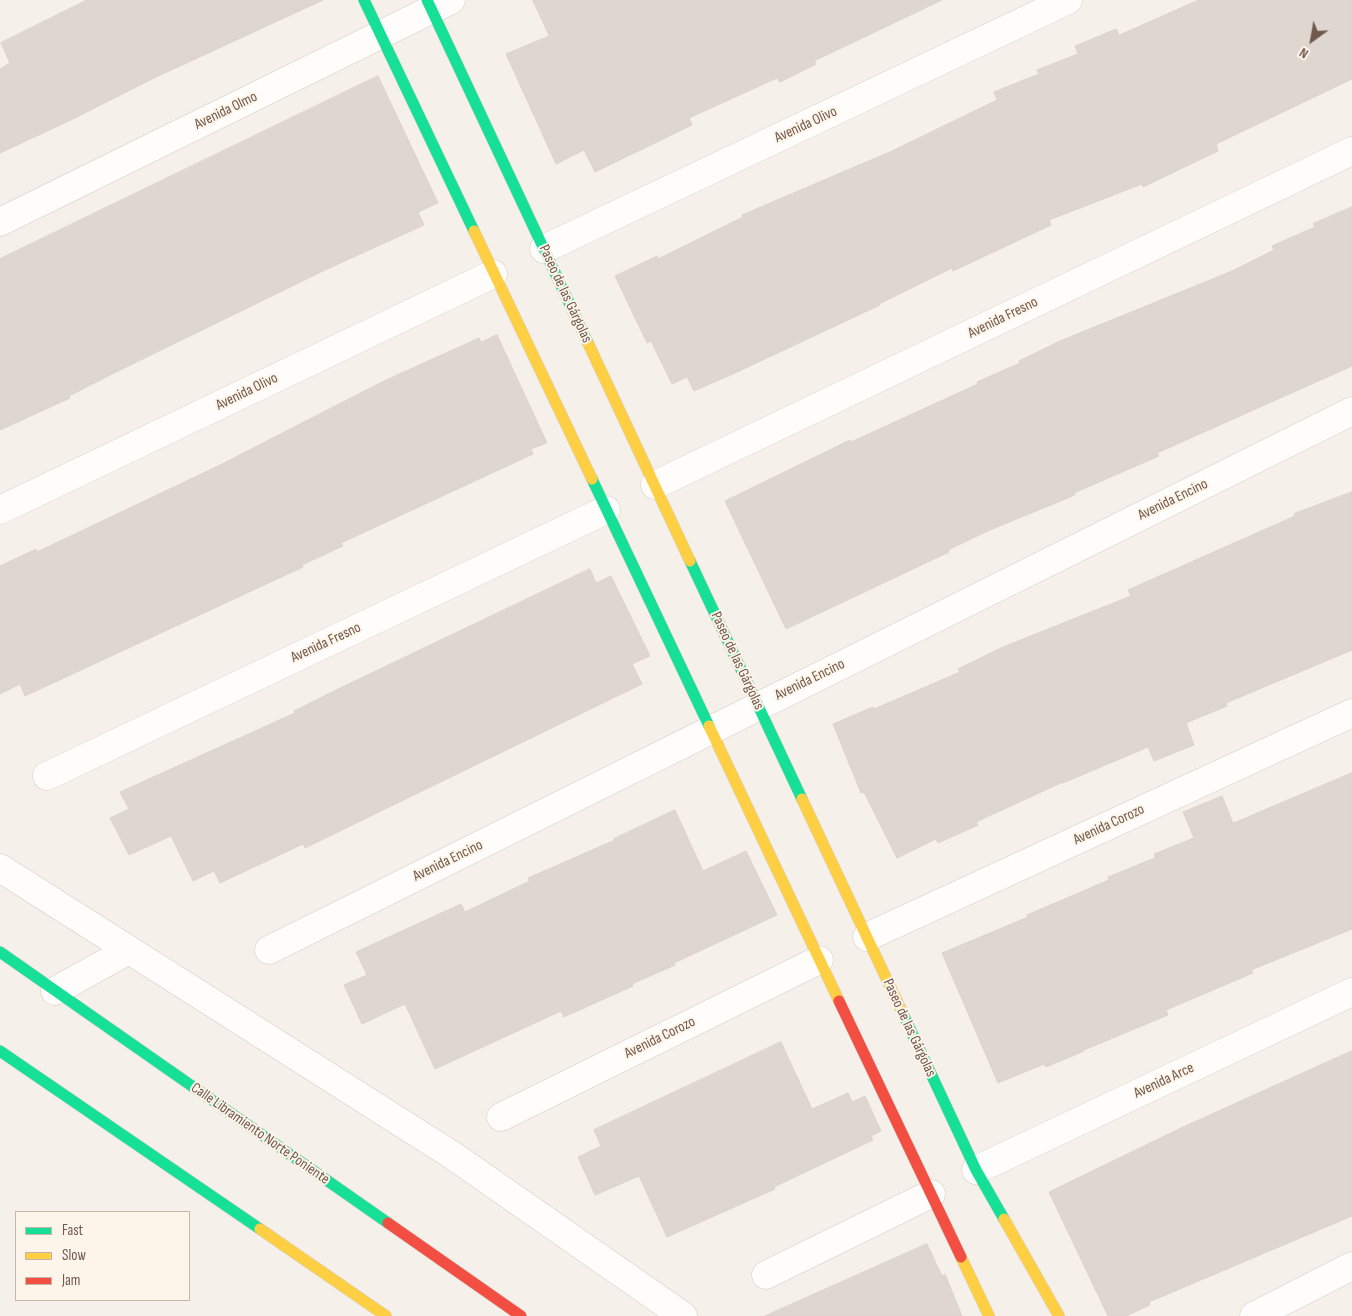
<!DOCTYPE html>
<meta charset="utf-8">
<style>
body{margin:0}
#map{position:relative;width:1352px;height:1316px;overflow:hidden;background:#f5f0e9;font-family:"Sofia Sans Condensed",sans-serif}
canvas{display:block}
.legend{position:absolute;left:15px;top:1211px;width:175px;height:90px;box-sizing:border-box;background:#fdf5ea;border:1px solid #c5b6ab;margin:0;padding:6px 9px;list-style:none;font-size:15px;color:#70584c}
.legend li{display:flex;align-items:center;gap:10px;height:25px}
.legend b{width:25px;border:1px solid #c5b6ab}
.north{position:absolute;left:1287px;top:15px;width:50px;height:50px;-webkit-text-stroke:4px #fdf5ea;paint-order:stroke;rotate:212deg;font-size:14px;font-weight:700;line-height:20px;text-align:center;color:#70584c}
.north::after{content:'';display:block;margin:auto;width:18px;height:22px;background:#70584c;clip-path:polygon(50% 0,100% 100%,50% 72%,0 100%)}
</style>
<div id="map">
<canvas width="1352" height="1316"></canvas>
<ul class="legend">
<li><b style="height:6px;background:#16e098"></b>Fast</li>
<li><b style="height:6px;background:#ffcf43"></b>Slow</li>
<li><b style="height:6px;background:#f24e42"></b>Jam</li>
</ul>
<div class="north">N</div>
</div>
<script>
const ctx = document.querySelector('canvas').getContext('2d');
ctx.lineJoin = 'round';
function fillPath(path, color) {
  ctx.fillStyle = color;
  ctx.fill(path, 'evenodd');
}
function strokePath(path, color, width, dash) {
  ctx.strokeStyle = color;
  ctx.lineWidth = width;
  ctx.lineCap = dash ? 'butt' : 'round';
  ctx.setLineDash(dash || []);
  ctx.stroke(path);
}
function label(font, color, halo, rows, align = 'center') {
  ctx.font = font + ' "Sofia Sans Condensed",sans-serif';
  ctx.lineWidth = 4;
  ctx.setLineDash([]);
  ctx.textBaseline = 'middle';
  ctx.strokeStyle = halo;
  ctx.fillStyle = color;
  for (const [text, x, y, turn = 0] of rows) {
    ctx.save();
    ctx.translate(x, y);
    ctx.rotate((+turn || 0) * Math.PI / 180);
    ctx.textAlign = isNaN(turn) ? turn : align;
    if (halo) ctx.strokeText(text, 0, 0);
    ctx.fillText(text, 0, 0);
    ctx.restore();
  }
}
const building = new Path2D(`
 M87,0H323L154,78L71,120L0,153V69L10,63L1,43Z
 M533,0H942L814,61L816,64L780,82L777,78L689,118L692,125L595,172L584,150L556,164L506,54L549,36Z
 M1199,0H1352V79L1216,144L1218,151L1143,187L1142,184L1049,220L1051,225L953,271L952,268L879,304L880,305L735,373L694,391L687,377L672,384L651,341L647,343L615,276L657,256L658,259L743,217L742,215L892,151L997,100L994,92L1039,74L1037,70L1078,54L1075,46L1116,29L1119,35Z
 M378,76L438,203L418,212L424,225L323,271L112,374L69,396L70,398L0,430V259Z
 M1352,207V366L1157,453L1159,456L1074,493L1075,495L990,530L948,550L949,552L786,629L725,501L850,440L851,442L978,384L977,382L1020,363L1019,361L1060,341L1232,271L1274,250L1272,246L1315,227L1313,224Z
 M497,335L547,443L531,449L533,454L341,543L343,546L302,565L303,567L25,696L20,684L0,694V566L36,549L37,552L220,465L384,381L479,338L481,342Z
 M1352,492V650L1226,703L1227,706L1186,723L1194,745L1154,761L1148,747L1063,783V782L976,822L978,825L938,843L936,839L897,858L864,792L861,793L833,724L873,707L874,709L960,672L958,669L1003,647L1131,596L1128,590L1295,516L1294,514Z
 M590,569L596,583L611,576L650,656L632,664L642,684L305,848L303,844L220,883L214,871L193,881L171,836L129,855L110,818L129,809L120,792L295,713L294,711L336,690Z
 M1352,773V929L1251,970L1253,973L1166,1010L1168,1015L1084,1050V1051L1046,1067L1044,1064L998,1083L942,953L1028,917L1027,915L1109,880L1108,877L1155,858L1154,854L1194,838L1183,812L1222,796L1233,823Z
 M675,810L703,871L746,851L777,915L674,963L675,965L632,984L633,986L564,1017L561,1011L435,1069L405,1004L362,1024L344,985L367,975L356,952L461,904L465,912L530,881L528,878L615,840L614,839Z
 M781,1042L812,1109L848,1093L852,1102L865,1096L881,1131L871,1136L873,1140L774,1187L775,1189L667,1237L639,1176L595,1195L578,1157L601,1146L594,1130Z
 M1352,1051V1216L1149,1302L1150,1305L1126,1316H1108L1049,1192L1181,1128Z
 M927,1244L942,1276L945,1274L962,1316H765Z`);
fillPath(building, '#ded6cf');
strokePath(building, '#ddd3cc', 1);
const street = new Path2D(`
 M0,222L451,0
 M544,249L1068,0
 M655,485L1352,151
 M0,510L493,274
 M47,776L606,510
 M0,868L452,1155L683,1316
 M867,937L1352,713
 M269,950L1352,411
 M55,991L129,950
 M501,1117L819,960
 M976,1170L1352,992
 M766,1275L931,1194
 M1254,1316L1352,1266`);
const fast = new Path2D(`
 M364,0L474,231
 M427,0L588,343
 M592,479L709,726
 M690,561L802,799
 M0,952L388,1223
 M903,1014L976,1170L1004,1219
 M0,1051L260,1229`);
const slow = new Path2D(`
 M474,231L592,479
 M588,343L690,561
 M709,726L839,1001
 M802,799L903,1014
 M1004,1219L1059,1316
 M260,1229L386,1316
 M961,1257L989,1316`);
const jam = new Path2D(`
 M839,1001L961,1257
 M388,1223L521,1316`);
strokePath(street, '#d4cdc8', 29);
strokePath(fast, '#d4cdc6', 12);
strokePath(slow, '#d4cdc6', 12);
strokePath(jam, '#d4cdc6', 12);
strokePath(street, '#fefdfc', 28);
strokePath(fast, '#16e098', 11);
strokePath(slow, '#ffcf43', 11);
strokePath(jam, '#f24e42', 11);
label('15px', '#70584c', '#fdf5ea', [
 ["Avenida Olmo",226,111,-26],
 ["Avenida Olivo",806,125,-25],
 ["Paseo de las Gárgolas",565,294,65],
 ["Avenida Fresno",1003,318,-26],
 ["Avenida Olivo",247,392,-26],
 ["Avenida Encino",1173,500,-26],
 ["Avenida Fresno",326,643,-25],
 ["Paseo de las Gárgolas",737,661,65],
 ["Avenida Encino",810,680,-26],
 ["Avenida Corozo",1109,825,-25],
 ["Avenida Encino",448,861,-26],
 ["Paseo de las Gárgolas",909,1028,65],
 ["Avenida Corozo",660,1038,-26],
 ["Avenida Arce",1164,1081,-25],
 ["Calle Libramiento Norte Poniente",260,1134,35]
]);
</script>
